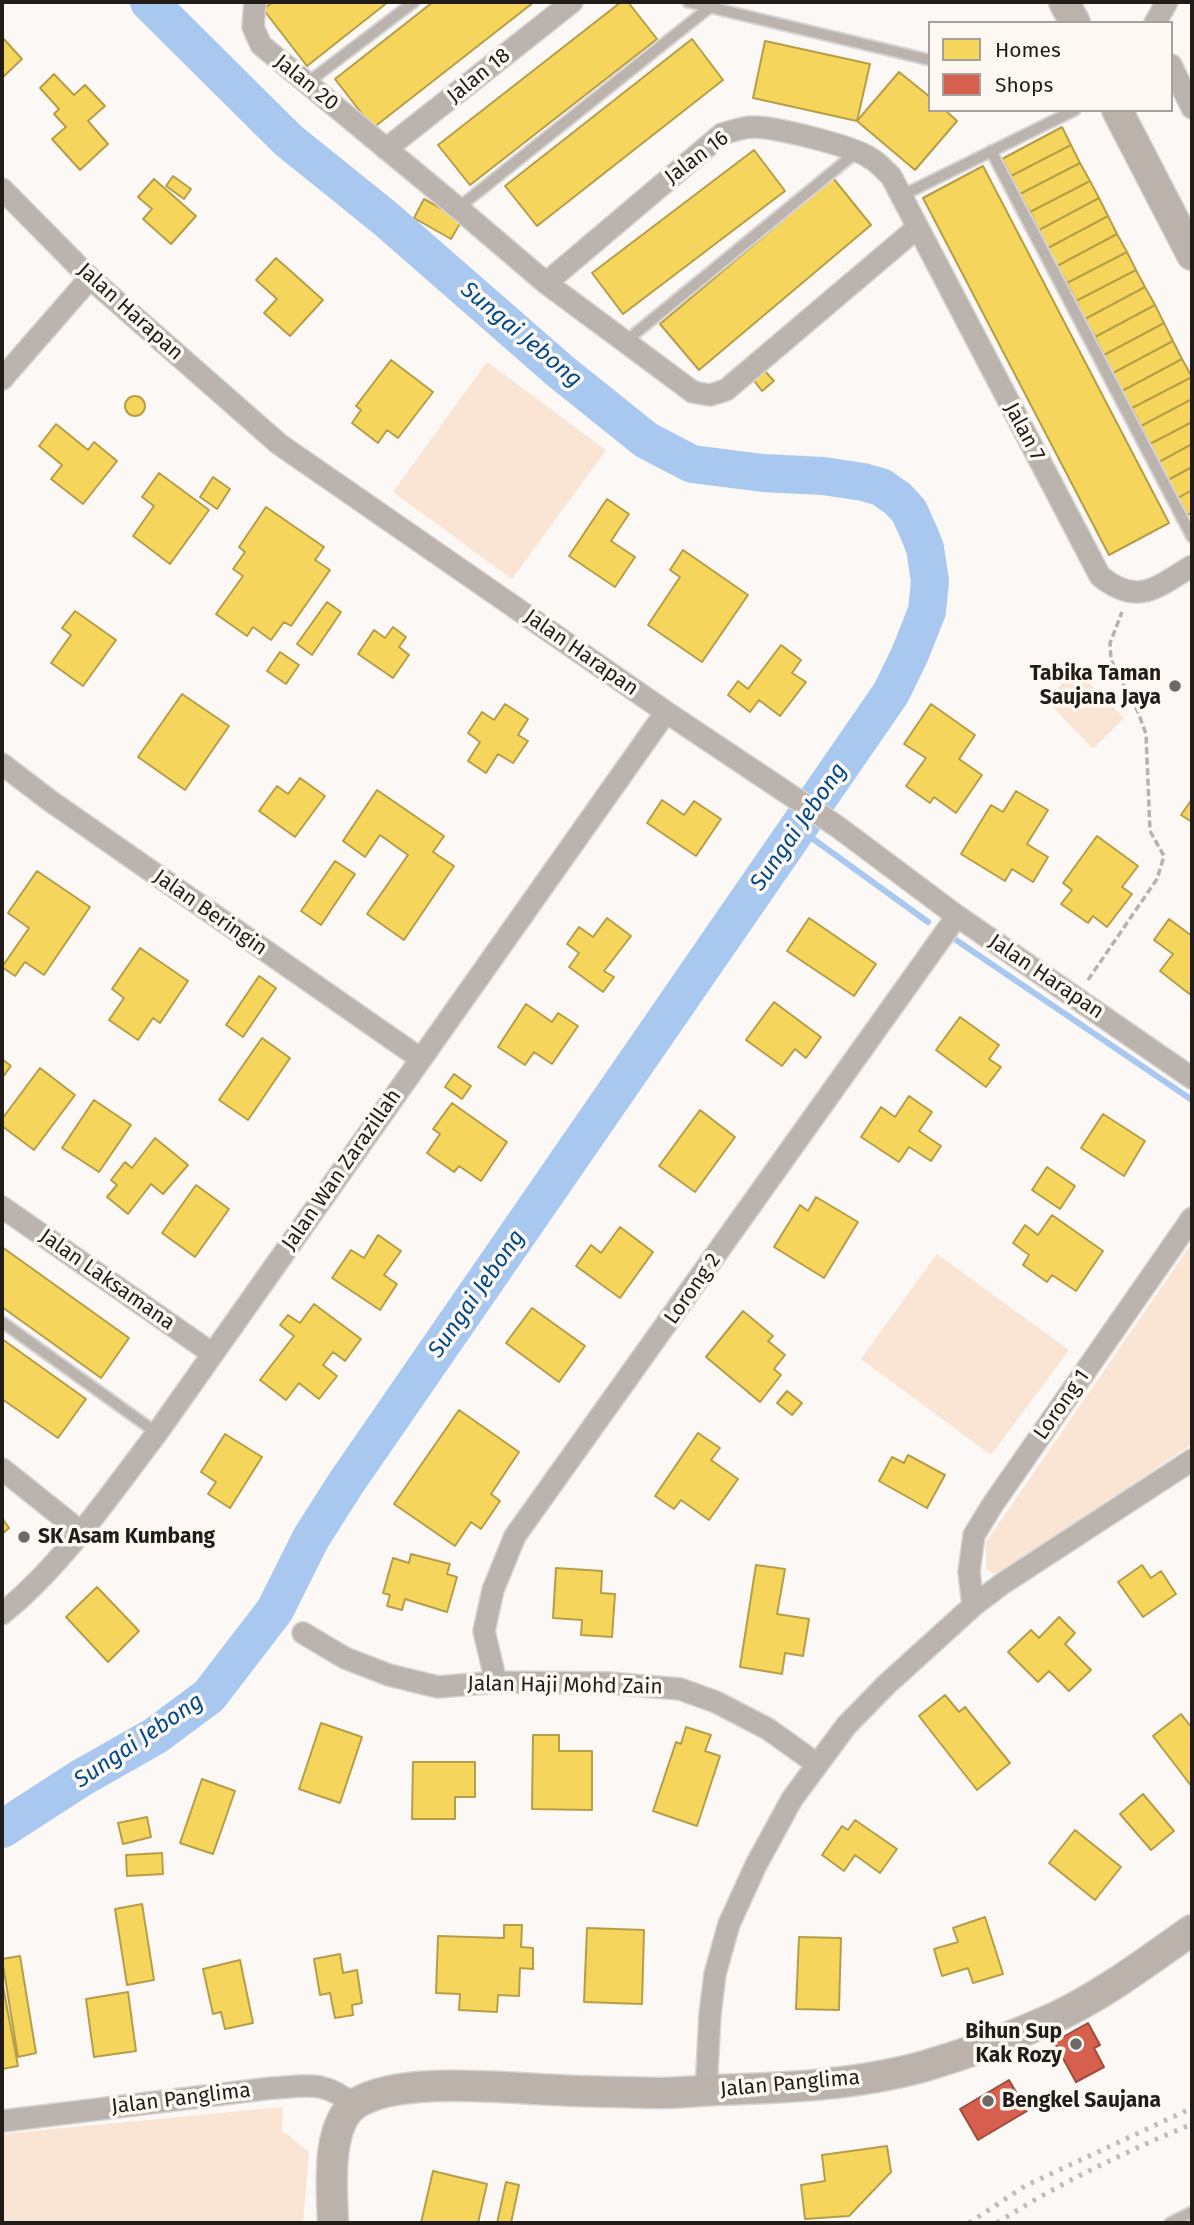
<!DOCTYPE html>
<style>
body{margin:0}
#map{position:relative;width:1194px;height:2225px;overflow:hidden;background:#fbf8f6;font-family:"Fira Sans",sans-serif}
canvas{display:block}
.frame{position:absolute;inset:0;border:4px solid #211c18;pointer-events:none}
.legend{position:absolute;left:928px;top:21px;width:245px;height:91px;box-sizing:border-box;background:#fef8f3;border:2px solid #a6a09b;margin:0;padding:9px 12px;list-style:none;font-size:21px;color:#211c18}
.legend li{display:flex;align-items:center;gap:14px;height:35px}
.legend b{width:35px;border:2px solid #a6a09b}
</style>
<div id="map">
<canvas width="1194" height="2225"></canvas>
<div class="frame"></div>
<ul class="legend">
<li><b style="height:19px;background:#f6d55c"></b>Homes</li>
<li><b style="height:19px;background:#d6604d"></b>Shops</li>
</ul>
</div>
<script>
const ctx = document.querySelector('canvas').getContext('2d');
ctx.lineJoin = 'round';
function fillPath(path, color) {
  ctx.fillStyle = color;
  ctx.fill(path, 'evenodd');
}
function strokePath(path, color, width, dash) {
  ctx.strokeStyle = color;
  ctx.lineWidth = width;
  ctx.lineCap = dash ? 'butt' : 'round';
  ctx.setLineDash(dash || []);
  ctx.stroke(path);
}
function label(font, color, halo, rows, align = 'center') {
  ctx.font = font + ' "Fira Sans",sans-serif';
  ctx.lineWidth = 7;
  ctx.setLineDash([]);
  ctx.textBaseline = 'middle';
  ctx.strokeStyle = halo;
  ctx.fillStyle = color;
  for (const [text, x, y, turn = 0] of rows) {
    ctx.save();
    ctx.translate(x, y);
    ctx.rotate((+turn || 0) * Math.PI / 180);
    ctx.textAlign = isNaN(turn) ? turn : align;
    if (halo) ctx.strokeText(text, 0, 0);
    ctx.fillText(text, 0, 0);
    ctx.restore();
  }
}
fillPath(new Path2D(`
 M487,362L606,450L512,579L393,492Z
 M1076,670L1124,718L1093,749L1046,700Z
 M1192,1243V1444L1003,1573H993L986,1569V1542Z
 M937,1254L1069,1350L991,1455L861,1359Z
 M283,2107L282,2130L309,2152L303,2223H2V2134Z`), '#fae4d3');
const homes = new Path2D(`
 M273,2H388L307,66L263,9Z
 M433,2H534L373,128L335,79Z
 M621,2H628L657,39L470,185L438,145Z
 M2,37L22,59L2,78Z
 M692,39L723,80L537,226L505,186Z
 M765,41L870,64L857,121L753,98Z
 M899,72L930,97V110H945L957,121L915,170L857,121Z
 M54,74L74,95L85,85L105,106L88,121L108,144L80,170L52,139L66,127L54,114L59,109L40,88Z
 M1062,127L1071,145L1011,176L1002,159Z
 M1071,145L1080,163L1020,194L1011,176Z
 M754,150L785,191L623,314L592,273Z
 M1080,163L1090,181L1030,212L1020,194Z
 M983,166L1169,523L1109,555L923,198Z
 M173,176L191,189L184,199L166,186Z
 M833,178L871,225L699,370L660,324Z
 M154,179L196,216L171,244L143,219L152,209L138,197Z
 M1090,181L1099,198L1039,230L1030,212Z
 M1099,198L1108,216L1048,248L1039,230Z
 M424,199L462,220L451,239L414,218Z
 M1108,216L1117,234L1057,266L1048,248Z
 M1117,234L1127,252L1067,283L1057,266Z
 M1127,252L1136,270L1076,301L1067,283Z
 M276,258L323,300L290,336L264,313L277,299L256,280Z
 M1136,270L1145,287L1085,319L1076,301Z
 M1145,287L1155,305L1095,337L1085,319Z
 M1155,305L1164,323L1104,355L1095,337Z
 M1164,323L1173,341L1113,373L1104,355Z
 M1173,341L1182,359L1122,391L1113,373Z
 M1182,359L1192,377L1132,408L1122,391Z
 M391,360L433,392L398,438L387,430L378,443L352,423L361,410L356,406Z
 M763,369L774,381L762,391L752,378Z
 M1192,377V399L1141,426L1132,408Z
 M125 406a10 10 0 1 1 20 0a10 10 0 1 1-20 0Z
 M1192,399V422L1150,444L1141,426Z
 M1192,422V444L1159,462L1150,444Z
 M56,424L88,450L94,442L117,461L83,504L51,479L62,465L39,446Z
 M1192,444V467L1168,480L1159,462Z
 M1192,467V490L1178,498L1168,480Z
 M159,473L209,510L170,564L133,536L154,506L142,497Z
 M213,477L230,489L217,509L200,497Z
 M1192,490V513L1187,515L1178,498Z
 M607,499L629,514L611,541L635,557L615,587L569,556Z
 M266,507L324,547L315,560L330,570L291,626L284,622L271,640L253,627L247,636L216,614L243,576L233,569L245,552L239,547Z
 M683,550L748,595L702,662L648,625L680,577L670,570Z
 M327,602L341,612L312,655L297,644Z
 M75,611L116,640L83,686L51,663L71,635L62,628Z
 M393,627L406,637L399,647L409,655L393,678L358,654L374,630L385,638Z
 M781,645L801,660L792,673L806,682L780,716L759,700L750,712L728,695L738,681L748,689Z
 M280,652L299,665L286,684L267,671Z
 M182,694L229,726L185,790L138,757Z
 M505,704L528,719L518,735L528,741L513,763L498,754L486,773L468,761L480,742L468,733L482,712L494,720Z
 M931,704L975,735L959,759L982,775L956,813L934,797L930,803L906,786L926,758L904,744Z
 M300,778L325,796L295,837L259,811L277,786L288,794Z
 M377,790L444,836L433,852L454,866L404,940L367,914L408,855L380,835L365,857L343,841Z
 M1016,791L1048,810L1027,844L1048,857L1033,882L1012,869L1005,881L961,854L991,805L1003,812Z
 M1192,799V822L1181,815Z
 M662,800L684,815L694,801L721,819L696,856L647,823Z
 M1097,836L1138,866L1122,887L1132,894L1107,927L1093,916L1088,923L1061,904L1072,890L1063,883Z
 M335,861L355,874L321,925L301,911Z
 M37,871L90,907L44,975L25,962L15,976L2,967L29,928L8,913Z
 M607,918L631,936L604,971L614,977L603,992L569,967L579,953L567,944L579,927L593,937Z
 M809,918L876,964L854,996L787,951Z
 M1169,919L1192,936V996L1160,971L1173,954L1154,940Z
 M140,948L188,981L160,1023L153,1018L138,1040L109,1020L124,998L112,989Z
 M259,976L276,988L243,1037L226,1025Z
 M774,1002L821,1037L806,1058L795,1049L782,1066L746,1040Z
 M526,1004L552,1022L558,1013L578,1026L552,1064L534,1052L525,1065L498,1047Z
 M960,1017L999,1045L989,1059L1001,1067L986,1087L936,1050Z
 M262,1038L290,1058L248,1120L219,1100Z
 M2,1059L11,1066L2,1078Z
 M40,1068L75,1095L34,1150L2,1126V1119Z
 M454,1074L471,1086L462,1099L445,1087Z
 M909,1096L932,1112L919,1131L941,1146L931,1161L909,1147L899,1162L861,1137L881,1107L895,1117Z
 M94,1100L131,1125L99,1172L62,1148Z
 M452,1103L507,1142L481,1181L459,1166L454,1172L427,1153L440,1134L433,1129Z
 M700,1110L735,1137L695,1192L659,1166Z
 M1103,1114L1145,1141L1124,1176L1081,1148Z
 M155,1138L188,1165L163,1194L151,1184L128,1214L107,1197L117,1185L111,1180L125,1162L132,1168Z
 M1047,1167L1075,1186L1060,1209L1032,1190Z
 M196,1185L229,1209L195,1257L162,1233Z
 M816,1197L858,1222L824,1278L774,1247L800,1205L808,1211Z
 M1052,1215L1103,1251L1076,1291L1052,1275L1047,1282L1023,1265L1029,1255L1013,1243L1025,1225L1038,1235Z
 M620,1227L653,1252L620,1298L576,1266L591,1245L601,1253Z
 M378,1235L401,1251L384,1275L397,1284L380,1310L332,1278L351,1250L364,1258Z
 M2,1247L129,1338L101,1378L2,1307Z
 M314,1304L361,1339L345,1361L333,1352L323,1365L337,1376L319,1399L299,1383L286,1400L260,1380L294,1336L280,1325L288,1315L300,1323Z
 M532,1308L585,1346L559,1382L506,1343Z
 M743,1311L773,1336L768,1341L785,1355L774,1369L781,1375L760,1402L706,1357Z
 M2,1339L86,1399L58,1438L2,1399Z
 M787,1391L802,1403L792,1415L777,1403Z
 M459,1410L519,1452L491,1494L500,1501L481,1529L471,1522L455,1546L394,1504Z
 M698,1433L720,1448L711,1460L738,1479L709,1520L681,1500L674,1509L655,1496Z
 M225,1434L262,1457L230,1508L208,1494L216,1482L201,1472Z
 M908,1455L945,1475L927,1508L879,1481L892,1457L904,1463Z
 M2,1518L9,1528L2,1534Z
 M411,1554L450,1564L447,1574L457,1577L447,1612L405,1599L402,1610L387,1606L390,1595L383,1593L393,1558L409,1563Z
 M756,1565L785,1569L777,1614L809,1619L803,1656L785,1653L782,1674L740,1667Z
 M1142,1565L1151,1578L1161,1571L1176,1594L1143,1617L1118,1582Z
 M556,1568L602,1571L601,1593L615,1594L612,1637L581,1635L582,1620L553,1618Z
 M97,1587L139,1631L108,1662L66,1617Z
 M1059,1617L1075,1633L1065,1644L1091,1670L1069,1691L1049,1671L1038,1682L1008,1652L1031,1630L1039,1638Z
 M945,1695L959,1712L965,1707L1010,1763L977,1790L919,1716Z
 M1181,1714L1192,1728V1787L1153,1736Z
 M321,1723L362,1737L340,1803L299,1789Z
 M686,1727L711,1735L705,1751L720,1756L697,1826L653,1811L676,1742L681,1744Z
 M533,1735H559V1751H592V1810L532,1809Z
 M413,1762H475V1797H455V1819H412Z
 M202,1779L235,1791L213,1854L180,1843Z
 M1143,1794L1174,1831L1151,1850L1120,1814Z
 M147,1817L151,1837L123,1844L118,1823Z
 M855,1820L897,1849L880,1873L855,1855L844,1871L822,1855L842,1826L848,1830Z
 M1075,1830L1121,1867L1095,1900L1049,1863Z
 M162,1853L163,1874L127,1876L126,1855Z
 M142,1904L154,1980L127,1985L115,1909Z
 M985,1917L1003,1974L973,1983L968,1968L942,1976L934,1949L958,1942L953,1928Z
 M504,1925H522L521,1947L533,1948V1969L520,1968L519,1996L498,1995L497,2012L459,2010L460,1994L436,1993L438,1936L504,1938Z
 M587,1928L644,1930L642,2004L584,2002Z
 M799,1937L841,1938L839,2010L796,2009Z
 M340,1954L343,1973L357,1970L362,2003L352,2005L353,2015L335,2018L330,1993L320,1995L314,1959Z
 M20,1956L36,2053L18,2057L2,1959Z
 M240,1960L253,2023L225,2029L221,2012L213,2014L203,1969Z
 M2,1981L18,2066L2,2069Z
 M128,1992L136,2051L94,2057L86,1999Z
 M887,2146L891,2172L849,2216L805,2219L801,2185L825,2181L822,2155Z
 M433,2171L487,2184L478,2223H421Z
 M506,2182L519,2185L511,2223H497Z`);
fillPath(homes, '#f6d55c');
strokePath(homes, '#b69e48', 2);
const shops = new Path2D(`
 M1088,2023L1100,2045L1094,2048L1104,2067L1076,2082L1054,2042Z
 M1009,2080L1027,2111L978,2140L960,2109Z`);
fillPath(shops, '#d6604d');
strokePath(shops, '#a04c3d', 2);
strokePath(new Path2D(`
 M798,828L928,922
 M956,940L1192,1100`), '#a8c8f0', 6);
strokePath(new Path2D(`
 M2,1829L81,1778L155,1736L209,1696L275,1610L311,1538L346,1483L891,693L910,654L927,611L930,581L925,548L919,533L909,511L898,499L881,487L863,482L823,476L763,473L692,464L646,440L560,371L386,219L288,140L149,2`), '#a8c8f0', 38);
const service = new Path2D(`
 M688,2L930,60
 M307,83L414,2
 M991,151L1192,537
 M901,196L1075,110
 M458,208L710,7
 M626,341L858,151
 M2,1322L157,1433
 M1170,2223L1192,2212`);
const minor = new Path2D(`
 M255,2L253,27L261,45L458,208L546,283L693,392L710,395L726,390L917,228
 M1155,23L1167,2
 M1171,65L1192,108
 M386,149L572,2
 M2,189L90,278L279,444L666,712L838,827L957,916L1192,1078
 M546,283L722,134C733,131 743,127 754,127C775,127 853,146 870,158C878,162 884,170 891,176L1100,576C1138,607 1157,587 1192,566
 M2,379L90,278
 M2,764L49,800L421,1059
 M2,1207L213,1354
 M2,1469L81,1532
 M973,1606L969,1572L974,1535L993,1504L1192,1218
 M2,1614C63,1564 109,1496 157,1433L666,712
 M303,1633L345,1658L389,1675L438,1687L496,1682L608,1683L680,1689L716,1702L768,1729L817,1764
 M496,1682L484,1631L493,1590L515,1536L957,916
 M706,2091L710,2014L715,1974L729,1924L756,1865L792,1799L846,1726L886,1685L973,1606L1002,1584L1192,1460
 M2,2121L272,2088C309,2086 324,2080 354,2105`);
const secondary = new Path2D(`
 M1064,2L1075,23
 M1117,110L1192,255
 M333,2223C332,2191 325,2123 357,2103C401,2076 504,2088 556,2090C591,2092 627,2092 662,2093C679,2093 697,2091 715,2090C785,2088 857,2085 925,2066C969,2053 1012,2037 1054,2018C1103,1995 1148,1961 1192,1930`);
strokePath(service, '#d7d5d3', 14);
strokePath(minor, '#d7d5d3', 24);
strokePath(secondary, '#d7d5d3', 33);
strokePath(new Path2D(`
 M1088,980L1157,879L1164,856L1150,831L1146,734L1138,712L1111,660L1110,643L1122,612`), '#b8b2ae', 3.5, [7, 3.5]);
strokePath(service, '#bbb3ad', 10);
strokePath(minor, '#bbb3ad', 21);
strokePath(secondary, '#bab2ab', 30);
strokePath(new Path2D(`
 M969,2223L1025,2186L1192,2108
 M997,2223C1059,2183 1125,2152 1192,2124`), '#c0bcb8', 5, [3.5, 7]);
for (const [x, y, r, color] of [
 [1175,686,7,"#6d6966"],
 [24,1537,7,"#6d6966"],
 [1076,2044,7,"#6d6966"],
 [988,2101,7,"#6d6966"]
]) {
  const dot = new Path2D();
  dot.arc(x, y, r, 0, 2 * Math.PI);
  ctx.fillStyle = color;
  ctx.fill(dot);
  strokePath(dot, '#fef8f3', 2.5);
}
label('21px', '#211c18', '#fef8f3', [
 ["Jalan 18",479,76,-39],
 ["Jalan 20",306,83,39],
 ["Jalan 16",697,158,-37],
 ["Jalan Harapan",130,312,42],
 ["Jalan 7",1024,432,62],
 ["Jalan Harapan",581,653,35],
 ["Jalan Beringin",210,913,35],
 ["Jalan Harapan",1046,977,34],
 ["Jalan Wan Zarazillah",342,1170,-55],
 ["Jalan Laksamana",107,1280,35],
 ["Lorong 2",693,1289,-55],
 ["Lorong 1",1062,1405,-55],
 ["Jalan Haji Mohd Zain",565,1686,1],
 ["Jalan Panglima",790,2084,-5],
 ["Jalan Panglima",181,2099,-7]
]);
label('bold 21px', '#211c18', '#fef8f3', [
 ["Tabika Taman",1161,674],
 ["Saujana Jaya",1161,698],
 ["SK Asam Kumbang",38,1537,"left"],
 ["Bihun Sup",1062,2032],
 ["Kak Rozy",1062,2056],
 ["Bengkel Saujana",1002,2101,"left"]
], 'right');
label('italic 23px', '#00498c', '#fef8f3', [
 ["Sungai Jebong",521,335,40],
 ["Sungai Jebong",799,827,-55],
 ["Sungai Jebong",477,1294,-55],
 ["Sungai Jebong",139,1741,-34]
]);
</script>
